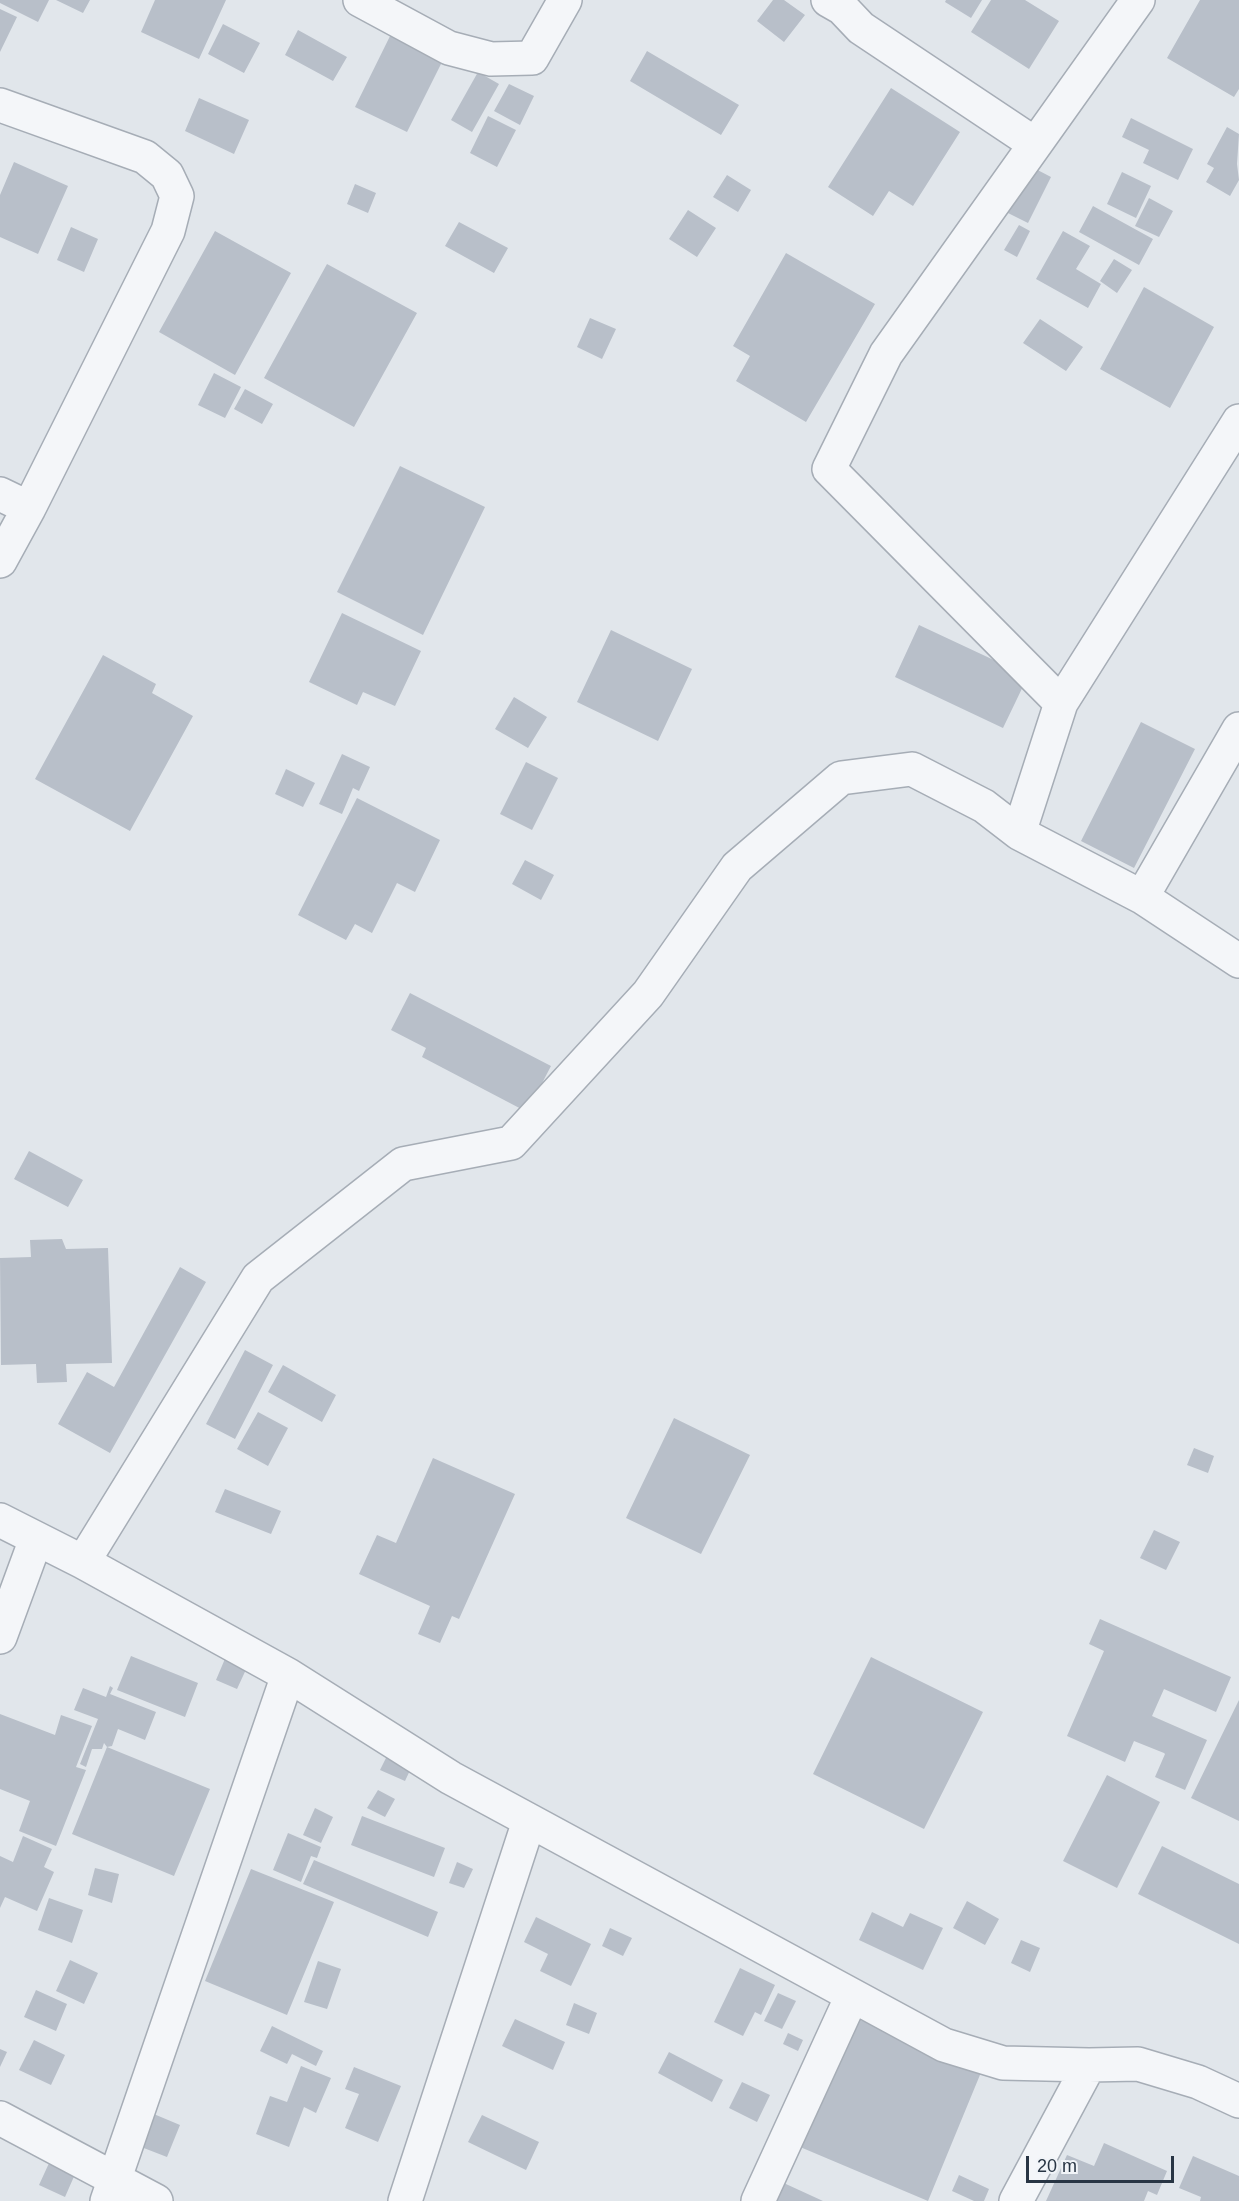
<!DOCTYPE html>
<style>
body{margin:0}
#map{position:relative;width:1239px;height:2201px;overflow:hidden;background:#e1e6eb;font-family:Arial,sans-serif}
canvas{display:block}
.scale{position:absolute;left:1026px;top:2156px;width:148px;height:27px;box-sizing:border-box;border:3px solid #283544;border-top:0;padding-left:8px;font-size:18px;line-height:21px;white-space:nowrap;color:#283544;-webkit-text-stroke:4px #f1f4f8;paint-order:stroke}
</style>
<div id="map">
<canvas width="1239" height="2201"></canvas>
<div class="scale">20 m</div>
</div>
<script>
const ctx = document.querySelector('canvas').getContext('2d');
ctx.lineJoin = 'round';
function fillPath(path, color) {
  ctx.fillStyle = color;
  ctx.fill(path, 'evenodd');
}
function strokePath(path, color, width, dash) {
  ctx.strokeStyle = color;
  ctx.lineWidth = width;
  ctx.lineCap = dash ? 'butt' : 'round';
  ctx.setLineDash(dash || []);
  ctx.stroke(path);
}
fillPath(new Path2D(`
 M0,0H49L38,22L0,3Z
 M56,0H90L83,13Z
 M155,0H226L199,59L141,32Z
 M773,0H784L805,15L784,42L757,21Z
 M946,0H982L971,18L945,2Z
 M991,0H1025L1059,21L1029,69L971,32Z
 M1200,0H1239V89L1234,97L1167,58Z
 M0,9L17,17L0,52Z
 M223,24L260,43L244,73L208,54Z
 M394,28L446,54L407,132L355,107Z
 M298,30L347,57L333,81L285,55Z
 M647,51L739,105L721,135L630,81Z
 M478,72L499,84L472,132L451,120Z
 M509,84L534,96L520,125L494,111Z
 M891,88L960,132L913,206L889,191L873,216L828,187Z
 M199,98L249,120L234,154L185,131Z
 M488,116L516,130L497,167L470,153Z
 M1131,118L1193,149L1178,180L1143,163L1149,150L1122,137Z
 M1227,127L1239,134L1237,164L1239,180L1230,196L1206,182L1214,168L1207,164Z
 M14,162L68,186L38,254L0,237V195Z
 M1026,164L1051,177L1028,223L1002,210Z
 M1122,172L1151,186L1136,218L1107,204Z
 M727,175L751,190L738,212L713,197Z
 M355,184L376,193L368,213L347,204Z
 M1149,198L1173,211L1159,237L1135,226Z
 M1093,206L1153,239L1139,265L1079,232Z
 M688,210L716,228L697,257L669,239Z
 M459,222L508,248L494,273L445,246Z
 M1019,225L1030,231L1017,257L1004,250Z
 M71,227L98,239L84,272L57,260Z
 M215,231L291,273L235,375L159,332Z
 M1063,231L1090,246L1076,269L1101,284L1088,308L1036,279Z
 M786,253L875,304L806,422L736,381L750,356L733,346Z
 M1114,259L1132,270L1117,293L1100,281Z
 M327,264L417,313L354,427L264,378Z
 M1144,287L1214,327L1170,408L1100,369Z
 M590,318L616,329L602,359L577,347Z
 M1040,319L1083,347L1066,371L1023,343Z
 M214,373L241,387L225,418L198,405Z
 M245,389L273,404L262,424L234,409Z
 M400,466L485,507L423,635L337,592Z
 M342,613L421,651L395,706L363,692L357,705L309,682Z
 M919,625L1028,676L1003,728L895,677Z
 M611,630L692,669L658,741L577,702Z
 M103,655L156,684L152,693L193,716L130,831L35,779Z
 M514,697L547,717L528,748L495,729Z
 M1141,722L1195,749L1134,868L1081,841Z
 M342,754L370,767L359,791L353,788L342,814L319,804Z
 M526,762L558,778L532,830L500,814Z
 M286,769L315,783L303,807L275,794Z
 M357,798L440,840L415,892L397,883L372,933L355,924L346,940L298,915Z
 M525,860L554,875L541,900L512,884Z
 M410,993L551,1066L527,1112L422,1057L426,1048L391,1030Z
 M29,1151L83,1180L68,1207L14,1179Z
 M62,1239L66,1249L108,1248L112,1363L66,1364L67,1382L37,1383L36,1364L1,1365L0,1258L31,1257L30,1240Z
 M180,1267L206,1282L110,1453L58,1424L87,1372L114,1387Z
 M245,1350L273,1365L235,1439L206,1424Z
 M283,1365L336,1395L322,1422L268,1392Z
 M258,1412L288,1428L268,1466L237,1449Z
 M674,1418L750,1455L701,1554L626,1518Z
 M1194,1448L1214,1456L1208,1473L1187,1465Z
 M433,1458L515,1494L459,1619L452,1616L440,1643L418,1634L430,1606L359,1574L377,1535L396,1543Z
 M225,1489L281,1511L271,1534L215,1512Z
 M1154,1530L1180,1542L1166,1570L1140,1558Z
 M1100,1619L1231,1677L1216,1712L1164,1689L1152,1716L1207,1740L1185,1790L1155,1777L1165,1754L1164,1753L1134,1741L1125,1762L1067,1736L1104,1651L1089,1644Z
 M227,1654L249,1663L237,1689L216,1680Z
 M131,1656L198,1683L185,1717L117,1690Z
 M871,1657L983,1712L924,1829L813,1774Z
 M110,1686L113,1688L110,1694L156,1712L145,1740L118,1729L112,1746L107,1747L210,1789L174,1876L72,1834L107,1747L104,1743L102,1749H92L86,1767L80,1764L98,1719L74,1710L83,1688L106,1697Z
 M1239,1700V1821L1191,1798Z
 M0,1714L55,1735L61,1715L92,1726L76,1767L86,1770L56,1846L19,1831L30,1801L0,1789Z
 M388,1754L412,1766L405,1781L380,1770Z
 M1107,1775L1160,1802L1117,1888L1063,1861Z
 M378,1790L395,1799L385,1817L367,1808Z
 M315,1808L333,1817L321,1843L303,1835Z
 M362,1816L445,1848L434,1877L351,1845Z
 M288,1833L321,1847L317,1858L311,1856L301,1882L273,1870Z
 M23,1836L52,1849L44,1867L54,1872L37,1911L5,1897L0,1908V1856L13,1862Z
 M1162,1846L1239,1884V1944L1138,1894Z
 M314,1860L438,1912L428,1937L303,1884Z
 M457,1862L473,1869L464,1888L449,1883Z
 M95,1868L119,1874L112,1903L88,1895Z
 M251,1869L334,1902L287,2015L205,1981Z
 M49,1898L83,1910L72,1943L38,1930Z
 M967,1901L999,1919L985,1945L953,1928Z
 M872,1912L903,1927L910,1913L943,1928L923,1970L859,1940Z
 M536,1917L591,1944L571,1986L540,1971L548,1954L524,1942Z
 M610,1928L632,1938L623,1956L602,1946Z
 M1021,1940L1040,1948L1030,1972L1011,1963Z
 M70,1960L98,1973L84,2004L56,1991Z
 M318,1961L341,1969L327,2009L304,2002Z
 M740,1968L775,1985L761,2015L755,2012L743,2036L714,2022Z
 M36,1990L67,2004L56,2031L24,2017Z
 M778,1993L796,2001L782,2029L764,2021Z
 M574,2003L597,2013L589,2034L566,2025Z
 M846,2014L982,2070L928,2201L793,2144Z
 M515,2019L565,2042L553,2070L502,2046Z
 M272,2026L323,2051L316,2066L292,2054L287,2064L260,2051Z
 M788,2033L803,2040L798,2051L783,2044Z
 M34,2040L65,2055L51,2085L19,2070Z
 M0,2049L7,2052L0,2067Z
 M669,2052L723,2080L712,2102L658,2073Z
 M301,2066L331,2078L316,2113L304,2107L289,2147L256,2134L270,2096L287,2102Z
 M354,2067L401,2086L378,2142L345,2128L359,2094L345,2089Z
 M742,2082L770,2095L757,2122L729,2108Z
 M149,2112L180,2125L167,2157L136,2145Z
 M482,2115L539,2142L526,2170L468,2142Z
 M1104,2143L1167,2171L1157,2195L1148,2191L1144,2201H1046L1067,2155L1094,2166Z
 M1193,2156L1239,2176V2201H1200L1201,2197L1179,2188Z
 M50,2161L76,2172L65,2197L39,2185Z
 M959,2175L989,2189L984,2201H974L952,2191Z
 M775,2179L823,2201H765Z`), '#b8bfc9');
const street = new Path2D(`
 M360,0L449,48L491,59L532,58L565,0
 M828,0L842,8L861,28L1035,144
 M0,105L145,157L167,175L177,196L168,231L29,508L0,561
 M1239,421L1061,703L1019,833L1142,897L1239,961
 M0,494L29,508
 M1061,703L829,469L886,354L1138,0
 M1142,897L1239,729
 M0,1520L83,1562L288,1675L451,1778L944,2045L1003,2063L1089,2065L1138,2064L1198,2082L1239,2101
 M83,1562L258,1278L403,1164L511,1143L648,994L737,867L841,778L912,769L984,806L1019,833
 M0,1637L36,1539
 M0,2118L156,2201
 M107,2201L288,1675
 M405,2201L529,1821
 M758,2201L852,1996
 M1016,2201L1089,2065`);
strokePath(street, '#a6adb6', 36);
strokePath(street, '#f4f6f9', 33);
</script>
